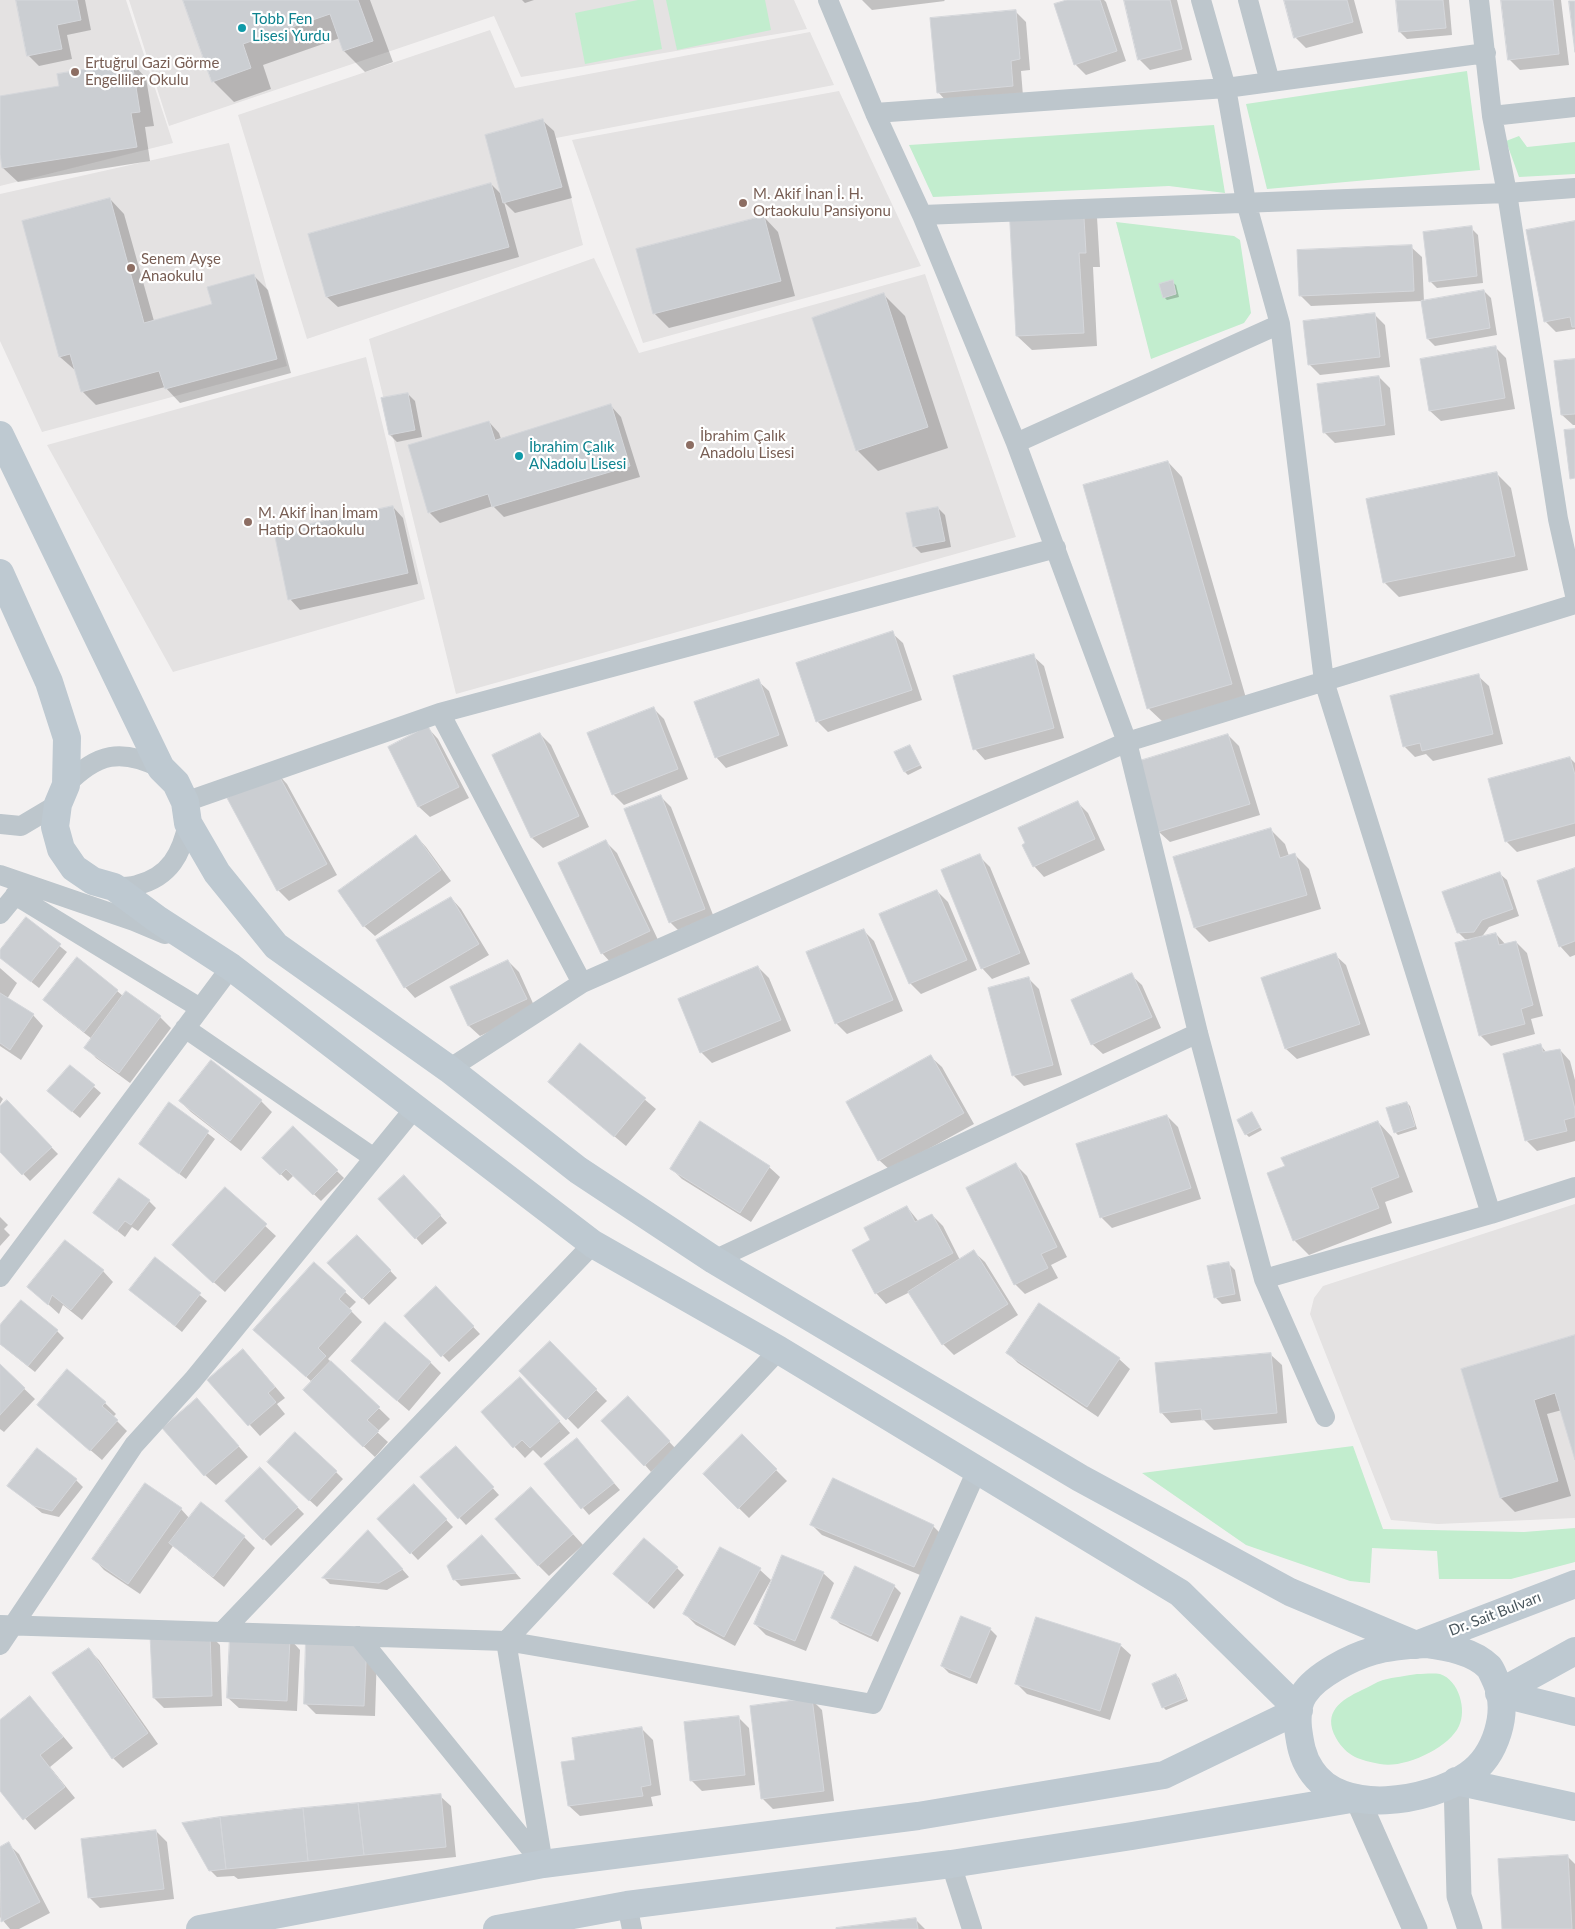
<!DOCTYPE html>
<meta charset="utf-8">
<style>
body{margin:0}
canvas{display:block;background:#f3f1f1}
</style>
<canvas width="1575" height="1929"></canvas>
<script>
const ctx = document.querySelector('canvas').getContext('2d');
ctx.lineJoin = 'round';
function fillPath(path, color) {
  ctx.fillStyle = color;
  ctx.fill(path, 'evenodd');
}
function strokePath(path, color, width, dash) {
  ctx.strokeStyle = color;
  ctx.lineWidth = width;
  ctx.lineCap = dash ? 'butt' : 'round';
  ctx.setLineDash(dash || []);
  ctx.stroke(path);
}
function label(font, color, halo, rows, align = 'center') {
  ctx.font = font + ' Lato,sans-serif';
  ctx.lineWidth = 4.5;
  ctx.setLineDash([]);
  ctx.textBaseline = 'middle';
  ctx.strokeStyle = halo;
  ctx.fillStyle = color;
  for (const [text, x, y, turn = 0] of rows) {
    ctx.save();
    ctx.translate(x, y);
    ctx.rotate((+turn || 0) * Math.PI / 180);
    ctx.textAlign = isNaN(turn) ? turn : align;
    if (halo) ctx.strokeText(text, 0, 0);
    ctx.fillText(text, 0, 0);
    ctx.restore();
  }
}
fillPath(new Path2D(`
 M0,0H126L173,143L0,186Z
 M129,0H794L807,29L521,77L494,16L169,126Z
 M490,30L515,88L810,32L834,85L556,138L583,245L307,339L238,115Z
 M839,91L921,266L643,343L572,140Z
 M229,143L287,366L42,432L0,341V194Z
 M594,258L639,353L925,274L1016,537L456,694L369,339Z
 M366,357L425,599L173,672L47,445Z
 M1575,1204V1518L1438,1524L1391,1520L1310,1314L1314,1298L1323,1286Z`), '#e4e2e2');
fillPath(new Path2D(`
 M638,0H653L662,49L585,64L575,13Z
 M666,0H765L771,30L677,50Z
 M1467,71L1480,170L1267,189L1246,104Z
 M1214,125L1225,193L1169,186L933,197L909,145Z
 M1519,136L1527,147L1575,142V174L1519,177L1506,141Z
 M1116,222L1234,236L1240,240L1251,313L1244,323L1151,359Z
 M1353,1446L1383,1529L1524,1532L1575,1528V1562L1511,1579H1439L1437,1551L1372,1548L1370,1583L1350,1581L1246,1545L1142,1473Z
 M1417,1674C1424,1674 1433,1673 1440,1674C1459,1680 1467,1710 1459,1726C1449,1748 1404,1769 1380,1764C1360,1760 1347,1757 1336,1738C1322,1712 1341,1700 1362,1690C1369,1687 1376,1682 1383,1680C1394,1677 1406,1676 1417,1674Z`), '#c2edce');
fillPath(new Path2D(`
 M17,0H85L91,30L67,35L72,59L39,66L28,55Z
 M185,0H370L393,62L365,72L344,51L340,38L263,65L271,89L234,102L213,81Z
 M522,0H534L525,3Z
 M862,0H944L945,1L872,10Z
 M1071,0H1104L1106,2L1126,61L1086,75L1075,64Z
 M1125,0H1177L1192,60L1150,70L1139,59Z
 M1285,0H1354L1363,33L1306,48L1295,37Z
 M1397,0H1449L1452,35L1407,39L1400,32Z
 M1503,0H1561L1569,65L1520,70L1509,59Z
 M1015,11L1026,22L1030,70L1021,71L1023,96L948,103L938,92Z
 M132,63L146,78L154,126L145,127L150,161L18,182L3,168L0,146V97L60,87Z
 M543,121L554,131L572,198L515,213L504,202L519,257L338,307L327,297L310,234L491,184L503,196Z
 M110,199L124,214L154,321L213,305L254,276L268,290L291,373L180,403L165,387L96,405L82,391L76,371L60,357L24,222Z
 M1010,207L1097,217L1100,267H1093L1097,346L1032,350L1017,336Z
 M764,217L778,232L795,296L669,328L654,313Z
 M1575,222V329L1556,332L1545,321Z
 M1471,228L1478,235L1483,283L1437,288L1430,281Z
 M1411,247L1422,257L1424,302L1484,291L1491,298L1497,335L1435,346L1428,339L1422,301L1311,306L1300,295Z
 M1172,282L1176,285L1179,297L1167,300L1164,297Z
 M884,295L905,316L948,448L878,471L857,450Z
 M1374,314L1385,325L1390,367L1320,375L1309,364Z
 M1495,347L1506,358L1515,409L1441,421L1430,411Z
 M1575,360V425H1573L1562,415Z
 M1379,377L1390,388L1395,435L1335,443L1324,432Z
 M408,394L415,401L422,437L397,442L390,435L383,399Z
 M611,406L621,417L640,477L504,517L493,506L440,523L429,512L489,422L499,433L501,439Z
 M1168,462L1182,477L1246,698L1163,722L1148,708Z
 M1497,474L1511,488L1528,570L1399,597L1384,582Z
 M393,507L403,518L418,584L300,610L290,599Z
 M938,508L945,515L951,547L921,553L914,546Z
 M892,633L903,643L922,700L828,732L817,721Z
 M1033,656L1044,666L1064,738L985,760L975,749Z
 M1478,676L1489,686L1503,744L1433,761L1426,754L1415,757L1404,746Z
 M758,681L769,691L788,746L726,768L716,757Z
 M653,708L664,719L688,779L624,805L613,794Z
 M428,728L438,739L469,798L430,817L419,807L389,747Z
 M540,734L551,745L589,827L543,848L532,838L494,756Z
 M1228,735L1239,746L1260,815L1170,842L1159,832Z
 M910,746L922,768L908,775L905,772Z
 M1570,758L1575,763V836L1517,852L1506,841Z
 M277,773L287,784L337,875L289,901L278,890Z
 M660,796L671,807L715,920L681,933L670,922Z
 M1078,803L1088,813L1105,850L1044,877L1034,866Z
 M1271,830L1285,844L1289,856L1295,855L1309,869L1321,909L1209,942L1195,928Z
 M416,836L426,847L451,881L375,936L364,926Z
 M606,842L617,853L659,942L612,964L602,953Z
 M979,856L990,867L1030,964L992,979L982,968Z
 M1575,870V955L1570,957L1560,946Z
 M1500,874L1507,880L1519,916L1489,927L1481,938L1496,934L1506,945L1516,942L1527,953L1543,1016L1531,1019L1535,1034L1491,1046L1480,1035L1472,939H1465L1458,932Z
 M937,891L948,902L977,970L921,994L910,983Z
 M451,898L461,909L489,955L415,998L405,987Z
 M26,919L67,952L39,988L0,957V952Z
 M863,930L874,941L903,1011L847,1034L836,1023Z
 M1335,955L1346,965L1370,1035L1297,1059L1286,1049L1262,979Z
 M508,961L519,972L536,1010L480,1036L469,1026L451,987Z
 M758,967L769,978L791,1031L712,1063L701,1052Z
 M0,968L17,983L7,999L33,1015L43,1026L21,1060L0,1046Z
 M1131,975L1142,985L1161,1028L1103,1054L1092,1044Z
 M1028,978L1039,989L1062,1075L1024,1086L1013,1075Z
 M117,991L123,996L126,992L160,1017L171,1028L130,1083L96,1058L86,1047L92,1039L55,1010L45,999Z
 M580,1045L656,1109L626,1146L549,1082Z
 M1541,1046L1547,1053L1560,1050L1570,1061L1575,1080V1141L1537,1151L1526,1140Z
 M931,1057L942,1067L974,1124L890,1170L879,1160Z
 M211,1062L261,1101L272,1112L241,1151L191,1112L180,1101Z
 M70,1066L101,1093L80,1118L56,1098Z
 M0,1096L3,1099L0,1104Z
 M7,1102L58,1154L30,1181L0,1150V1108Z
 M1407,1103L1410,1106L1417,1129L1398,1135L1395,1132Z
 M170,1104L215,1139L186,1179L140,1144Z
 M1252,1114L1262,1130L1249,1137L1246,1134Z
 M1167,1116L1178,1127L1201,1199L1112,1228L1101,1217Z
 M1378,1122L1392,1137L1413,1192L1385,1202L1392,1223L1309,1255L1294,1240Z
 M293,1128L344,1178L321,1201L294,1175L288,1181L264,1158Z
 M1016,1165L1027,1176L1067,1257L1051,1265L1058,1278L1025,1294L1015,1284Z
 M769,1167L780,1177L751,1222L682,1179L672,1169Z
 M411,1183L447,1223L422,1245L416,1238Z
 M225,1189L276,1236L225,1292L184,1256Z
 M149,1201L156,1208L138,1231L132,1227L125,1237L95,1213Z
 M907,1207L919,1222L932,1215L943,1226L960,1260L974,1252L985,1262L1018,1315L954,1355L943,1344L910,1292L886,1304L876,1293L872,1240Z
 M0,1217L8,1225L4,1229L10,1235L0,1246Z
 M357,1236L397,1278L369,1305L329,1263Z
 M156,1259L207,1301L182,1332L130,1290Z
 M1228,1263L1235,1270L1241,1301L1222,1304L1215,1297Z
 M103,1271L113,1282L82,1320L63,1305L59,1314L29,1287Z
 M436,1288L480,1334L449,1362L405,1317Z
 M345,1292L356,1302L349,1309L362,1322L328,1359L390,1419L377,1432L388,1442L375,1457L315,1401L312,1382L266,1341Z
 M0,1327L57,1331L64,1338L35,1372L0,1344Z
 M1575,1336V1455L1562,1410L1547,1414L1571,1496L1515,1512L1501,1498L1463,1370Z
 M550,1343L607,1401L578,1429L521,1371Z
 M1007,1352L1119,1359L1130,1369L1098,1417L1018,1363Z
 M1271,1355L1282,1365L1287,1423L1214,1430L1204,1420L1171,1423L1161,1412Z
 M253,1361L285,1398L277,1404L285,1414L260,1436L209,1380Z
 M430,1362L441,1373L409,1411L364,1372Z
 M0,1366L35,1399L4,1432L0,1429Z
 M67,1371L105,1403L116,1414L113,1417L127,1431L102,1460L38,1405Z
 M530,1389L570,1433L541,1458L533,1450L525,1458L482,1412Z
 M628,1398L676,1449L651,1472L645,1465Z
 M207,1410L248,1457L216,1485L205,1475Z
 M742,1436L787,1481L749,1518L704,1474Z
 M577,1440L620,1490L589,1515L546,1465Z
 M462,1454L499,1495L466,1525L422,1477Z
 M260,1469L304,1514L271,1546L226,1501Z
 M275,1469L336,1472L343,1479L317,1507Z
 M76,1480L83,1487L59,1517L42,1513L9,1486Z
 M414,1486L453,1527L418,1560L379,1519Z
 M541,1499L583,1545L549,1576L538,1565Z
 M202,1504L244,1537L255,1548L224,1587L173,1546L140,1594L104,1570L94,1559L181,1509L190,1519Z
 M812,1525L933,1526L944,1537L925,1577L822,1535Z
 M375,1538L409,1577L387,1590L330,1584L324,1578Z
 M489,1543L521,1579L461,1586L454,1579Z
 M677,1568L684,1575L654,1609L622,1581Z
 M760,1570L771,1580L735,1646L696,1625L685,1614Z
 M823,1573L834,1583L806,1651L766,1635L755,1624Z
 M894,1586L901,1593L878,1642L840,1624L833,1617Z
 M990,1629L997,1636L977,1684L949,1673L942,1666Z
 M209,1634L220,1645L222,1706L164,1708L154,1698Z
 M290,1639L300,1650L297,1711L239,1708L228,1698Z
 M1120,1645L1131,1655L1110,1720L1027,1694L1016,1683Z
 M89,1650L99,1660L158,1744L123,1768L113,1758Z
 M377,1653L375,1716L316,1714L305,1703Z
 M1176,1675L1179,1678L1188,1701L1166,1710L1163,1707Z
 M30,1697L73,1748L50,1767L75,1798L35,1830L0,1789V1721Z
 M811,1699L822,1710L834,1801L773,1809L762,1798Z
 M738,1717L749,1728L755,1785L702,1791L691,1780Z
 M642,1729L653,1740L661,1795L651,1797L653,1806L580,1816L569,1806L577,1761Z
 M440,1796L451,1806L456,1857L238,1879L234,1876L217,1877L210,1870Z
 M156,1831L167,1842L174,1899L100,1908L89,1897Z
 M8,1844L19,1854L50,1913L19,1929H10L0,1917V1848Z
 M1567,1856L1575,1864V1929H1503Z
 M916,1920L925,1929H839Z`), '#0003');
const building = new Path2D(`
 M16,0H77L81,20L57,25L62,49L27,56Z
 M183,0H358L373,41L343,51L330,14L243,44L251,68L212,82Z
 M1067,0H1100L1117,51L1074,65L1054,4Z
 M1124,0H1170L1182,49L1138,60Z
 M1284,0H1347L1353,22L1294,38Z
 M1396,0H1443L1446,28L1399,32Z
 M1501,0H1553L1559,54L1508,60Z
 M1569,1H1575V52Z
 M1016,10L1020,59L1011,61L1013,86L937,93L930,18Z
 M132,62L140,112L131,113L137,147L2,168L0,154V96L59,86L57,74Z
 M543,119L562,187L503,203L485,135Z
 M491,183L509,247L326,297L308,234Z
 M110,198L144,323L212,304L207,287L254,274L277,359L165,389L159,371L81,392L70,354L59,357L22,221Z
 M1083,201L1086,253H1079L1084,333L1016,336L1009,206Z
 M764,216L781,281L653,314L636,249Z
 M1575,221V327H1572L1570,317L1544,322L1526,230Z
 M1472,226L1477,276L1429,282L1423,232Z
 M1412,245L1414,291L1299,296L1297,250Z
 M1173,280L1176,294L1163,298L1159,284Z
 M1484,290L1490,328L1427,339L1421,301Z
 M884,293L928,427L856,451L812,318Z
 M1375,313L1380,357L1308,365L1303,321Z
 M1496,346L1505,398L1429,411L1420,359Z
 M1575,359V414L1561,415L1554,361Z
 M1379,376L1385,425L1323,433L1317,384Z
 M408,393L415,430L389,435L381,398Z
 M611,404L630,466L492,507L488,494L428,513L408,445L489,421L495,440Z
 M1575,429V478L1570,479L1564,430Z
 M1168,461L1232,684L1147,709L1083,485Z
 M1497,472L1515,556L1383,583L1366,499Z
 M393,506L408,573L288,600L274,532Z
 M938,507L945,541L913,547L906,513Z
 M893,631L912,690L816,722L796,663Z
 M1034,654L1054,728L973,750L953,676Z
 M1479,674L1493,734L1422,751L1420,743L1403,747L1390,696Z
 M759,679L779,735L715,758L694,702Z
 M654,707L678,769L612,795L587,733Z
 M428,726L459,787L418,807L388,747Z
 M540,733L579,816L531,838L492,755Z
 M1228,734L1250,804L1158,832L1136,762Z
 M910,745L920,765L904,772L894,752Z
 M1570,757L1575,775V823L1505,842L1488,779Z
 M277,772L327,864L277,891L227,798Z
 M661,795L705,909L669,923L624,809Z
 M1078,801L1095,839L1033,867L1022,845L1025,843L1018,828Z
 M1271,828L1280,858L1295,853L1307,895L1194,928L1173,857Z
 M416,835L441,870L363,927L338,891Z
 M606,840L650,931L601,954L558,863Z
 M980,854L1020,953L981,969L941,870Z
 M1575,868V941L1559,947L1537,881Z
 M1500,872L1513,909L1482,920L1474,932L1457,933L1442,892Z
 M937,890L967,960L909,984L879,914Z
 M451,897L479,944L404,988L376,940Z
 M26,917L61,944L31,982L0,958V950Z
 M864,929L893,1000L835,1024L806,952Z
 M1496,933L1499,945L1516,941L1533,1005L1521,1009L1525,1024L1479,1036L1455,943Z
 M1336,953L1360,1024L1285,1049L1261,978Z
 M77,957L118,990L84,1032L43,1000Z
 M508,960L527,999L468,1026L450,987Z
 M758,966L781,1020L700,1053L678,999Z
 M1132,973L1152,1017L1091,1045L1071,1000Z
 M1029,977L1053,1065L1012,1076L988,988Z
 M126,991L161,1016L119,1073L84,1048Z
 M0,993L34,1014L10,1050L0,1043Z
 M580,1043L646,1098L614,1137L548,1082Z
 M1541,1044L1543,1052L1560,1049L1575,1109V1117L1564,1120L1567,1131L1525,1141L1503,1054Z
 M931,1055L964,1113L878,1161L846,1102Z
 M211,1060L262,1100L230,1141L179,1101Z
 M70,1065L95,1085L72,1112L47,1091Z
 M7,1100L52,1147L22,1175L0,1152V1106Z
 M169,1102L209,1131L179,1174L139,1144Z
 M1407,1102L1415,1126L1394,1133L1386,1108Z
 M1252,1112L1260,1127L1245,1135L1237,1120Z
 M1167,1115L1191,1188L1100,1218L1076,1144Z
 M700,1121L770,1166L740,1213L670,1169Z
 M1378,1121L1399,1177L1371,1188L1379,1208L1293,1241L1267,1173L1285,1166L1281,1158Z
 M293,1126L338,1170L313,1195L286,1169L280,1175L262,1158Z
 M1016,1163L1057,1247L1041,1254L1048,1268L1014,1285L966,1188Z
 M404,1175L441,1215L415,1239L378,1199Z
 M119,1178L150,1200L131,1225L125,1221L117,1231L93,1213Z
 M225,1187L267,1224L213,1283L172,1245Z
 M907,1206L915,1222L932,1214L953,1253L875,1294L852,1250L870,1240L864,1228Z
 M357,1235L391,1270L362,1299L327,1263Z
 M65,1240L104,1270L71,1310L52,1295L48,1305L27,1287Z
 M974,1250L1008,1304L942,1345L908,1292Z
 M155,1257L201,1293L175,1326L129,1290Z
 M314,1262L346,1291L339,1299L352,1311L318,1348L326,1356L306,1377L253,1330Z
 M1229,1262L1235,1294L1214,1298L1207,1266Z
 M436,1286L474,1326L441,1357L404,1316Z
 M21,1300L58,1330L28,1366L0,1344V1325Z
 M1039,1303L1120,1358L1087,1407L1006,1353Z
 M385,1322L431,1362L397,1401L351,1361Z
 M1575,1335V1460L1555,1393L1534,1400L1558,1481L1500,1498L1461,1369Z
 M550,1341L597,1389L566,1420L519,1371Z
 M243,1349L275,1387L268,1393L276,1402L248,1426L207,1380Z
 M1271,1353L1277,1413L1202,1420L1201,1409L1160,1413L1155,1363Z
 M331,1361L380,1407L367,1420L379,1431L363,1447L303,1390Z
 M0,1364L25,1388L0,1415Z
 M67,1369L106,1402L102,1406L118,1420L90,1451L37,1405Z
 M520,1377L560,1421L530,1448L522,1440L513,1448L481,1412Z
 M628,1396L670,1441L644,1466L601,1421Z
 M197,1398L239,1446L204,1476L162,1428Z
 M295,1432L337,1471L309,1501L267,1462Z
 M742,1434L777,1469L738,1509L703,1474Z
 M577,1438L614,1483L581,1509L544,1464Z
 M456,1446L494,1487L458,1519L420,1477Z
 M37,1448L77,1479L52,1511L34,1506L7,1486Z
 M260,1467L298,1507L263,1540L225,1501Z
 M833,1478L934,1525L914,1567L810,1525Z
 M145,1483L182,1508L128,1584L92,1559Z
 M414,1484L447,1519L410,1554L377,1519Z
 M531,1487L573,1534L538,1566L495,1519Z
 M201,1502L245,1536L213,1577L169,1543Z
 M368,1530L403,1569L379,1583L322,1578Z
 M482,1535L516,1573L453,1580L447,1566Z
 M644,1538L678,1567L647,1603L613,1574Z
 M720,1547L761,1568L724,1637L683,1614Z
 M782,1555L824,1572L795,1641L754,1624Z
 M855,1566L895,1585L871,1636L831,1618Z
 M961,1616L991,1628L970,1678L941,1666Z
 M1036,1617L1121,1644L1100,1711L1015,1684Z
 M210,1633L212,1696L153,1698L150,1635Z
 M230,1635L290,1638L287,1701L227,1698Z
 M306,1639L367,1641L364,1706L304,1704Z
 M89,1648L148,1733L112,1759L52,1673Z
 M1176,1674L1186,1698L1162,1708L1152,1684Z
 M30,1696L63,1737L40,1755L65,1787L23,1820L0,1791V1720Z
 M812,1698L824,1791L761,1799L750,1706Z
 M739,1716L745,1775L690,1781L684,1722Z
 M642,1727L651,1785L641,1787L643,1796L568,1806L561,1762L575,1760L572,1738Z
 M441,1794L446,1847L364,1855L358,1803Z
 M358,1803L364,1855L308,1861L303,1808Z
 M303,1808L308,1861L226,1869L220,1817Z
 M220,1817L226,1869L209,1871L182,1823Z
 M156,1830L164,1889L88,1898L81,1839Z
 M9,1842L40,1902L1,1922L0,1847Z
 M1568,1855L1572,1929H1502L1498,1859Z
 M916,1918L918,1929H836V1928Z`);
fillPath(building, '#cbced2');
strokePath(building, '#d5d7db', 1);
strokePath(new Path2D(`
 M828,0L875,113L922,215L1016,443L1127,742L1198,1033L1264,1279L1325,1417
 M1201,0L1226,88L1246,202L1280,324L1324,681L1491,1214
 M1248,0L1270,82
 M1479,0L1492,116L1507,193L1558,519L1575,595
 M875,113L1226,88L1486,53
 M1492,116L1575,107
 M922,215L1507,193L1575,188
 M1016,443L1280,324
 M440,713L582,983
 M66,785C97,753 121,748 161,768
 M185,802L440,713L1056,548
 M0,824L21,826L58,804
 M0,875L134,921L165,934
 M114,887C122,887 130,887 137,885C170,877 182,853 188,823
 M15,895L200,1008
 M0,914L23,886
 M185,1028L374,1158
 M449,1069L582,983L1127,742L1575,604
 M714,1260L1198,1033
 M0,1277L231,967
 M1264,1279L1491,1214L1575,1187
 M0,1625L506,1641L873,1704L977,1470
 M222,1632L593,1244
 M358,1636L543,1864
 M0,1645L134,1445L193,1380L414,1109
 M543,1864L506,1641L779,1350
 M951,1864L972,1929
 M627,1905L632,1929`), '#bdc6cc', 20);
strokePath(new Path2D(`
 M1456,1781L1459,1896L1470,1929
 M1357,1798L1415,1929`), '#bdc6cc', 25);
strokePath(new Path2D(`
 M0,435L161,768L176,783L185,802L188,823L217,873L276,946L449,1069L578,1170L714,1260L1080,1478L1290,1592L1416,1645L1575,1584
 M0,573L49,682L67,738L66,785L58,804L55,827L61,849L74,868L93,881L114,887L157,919L231,967L593,1244L779,1350L1180,1593L1299,1710L1164,1775L918,1816L543,1864L200,1929
 M1426,1644C1447,1647 1473,1651 1489,1667C1492,1671 1494,1677 1496,1681C1510,1712 1496,1756 1468,1775C1429,1802 1341,1817 1311,1770C1302,1757 1300,1743 1298,1728C1297,1717 1298,1703 1304,1694C1316,1675 1352,1657 1373,1651C1390,1646 1408,1645 1426,1644Z
 M1499,1693L1575,1651
 M1499,1693L1575,1712
 M1456,1781L1575,1807
 M497,1929L627,1905L951,1864L1132,1836L1357,1798`), '#bec9d1', 28);
for (const [x, y, r, color] of [
 [242,28,5,"#0f9aa8"],
 [75,72,5,"#8d6e63"],
 [743,203,5,"#8d6e63"],
 [131,268,5,"#8d6e63"],
 [690,445,5,"#8d6e63"],
 [519,456,5,"#0f9aa8"],
 [248,522,5,"#8d6e63"]
]) {
  const dot = new Path2D();
  dot.arc(x, y, r, 0, 2 * Math.PI);
  ctx.fillStyle = color;
  ctx.fill(dot);
  strokePath(dot, '#fff', 2);
}
label('15px', '#0d838f', '#fff', [
 ["Tobb Fen",252,19],
 ["Lisesi Yurdu",252,36],
 ["İbrahim Çalık",529,447],
 ["ANadolu Lisesi",529,464]
], 'left');
label('15px', '#785e54', '#fff', [
 ["Ertuğrul Gazi Görme",85,63],
 ["Engelliler Okulu",85,80],
 ["M. Akif İnan İ. H.",753,194],
 ["Ortaokulu Pansiyonu",753,211],
 ["Senem Ayşe",141,259],
 ["Anaokulu",141,276],
 ["İbrahim Çalık",700,436],
 ["Anadolu Lisesi",700,453],
 ["M. Akif İnan İmam",258,513],
 ["Hatip Ortaokulu",258,530]
], 'left');
label('15px', '#49565d', '#fff', [
 ["Dr. Sait Bulvarı",1495,1614,-21]
]);
</script>
